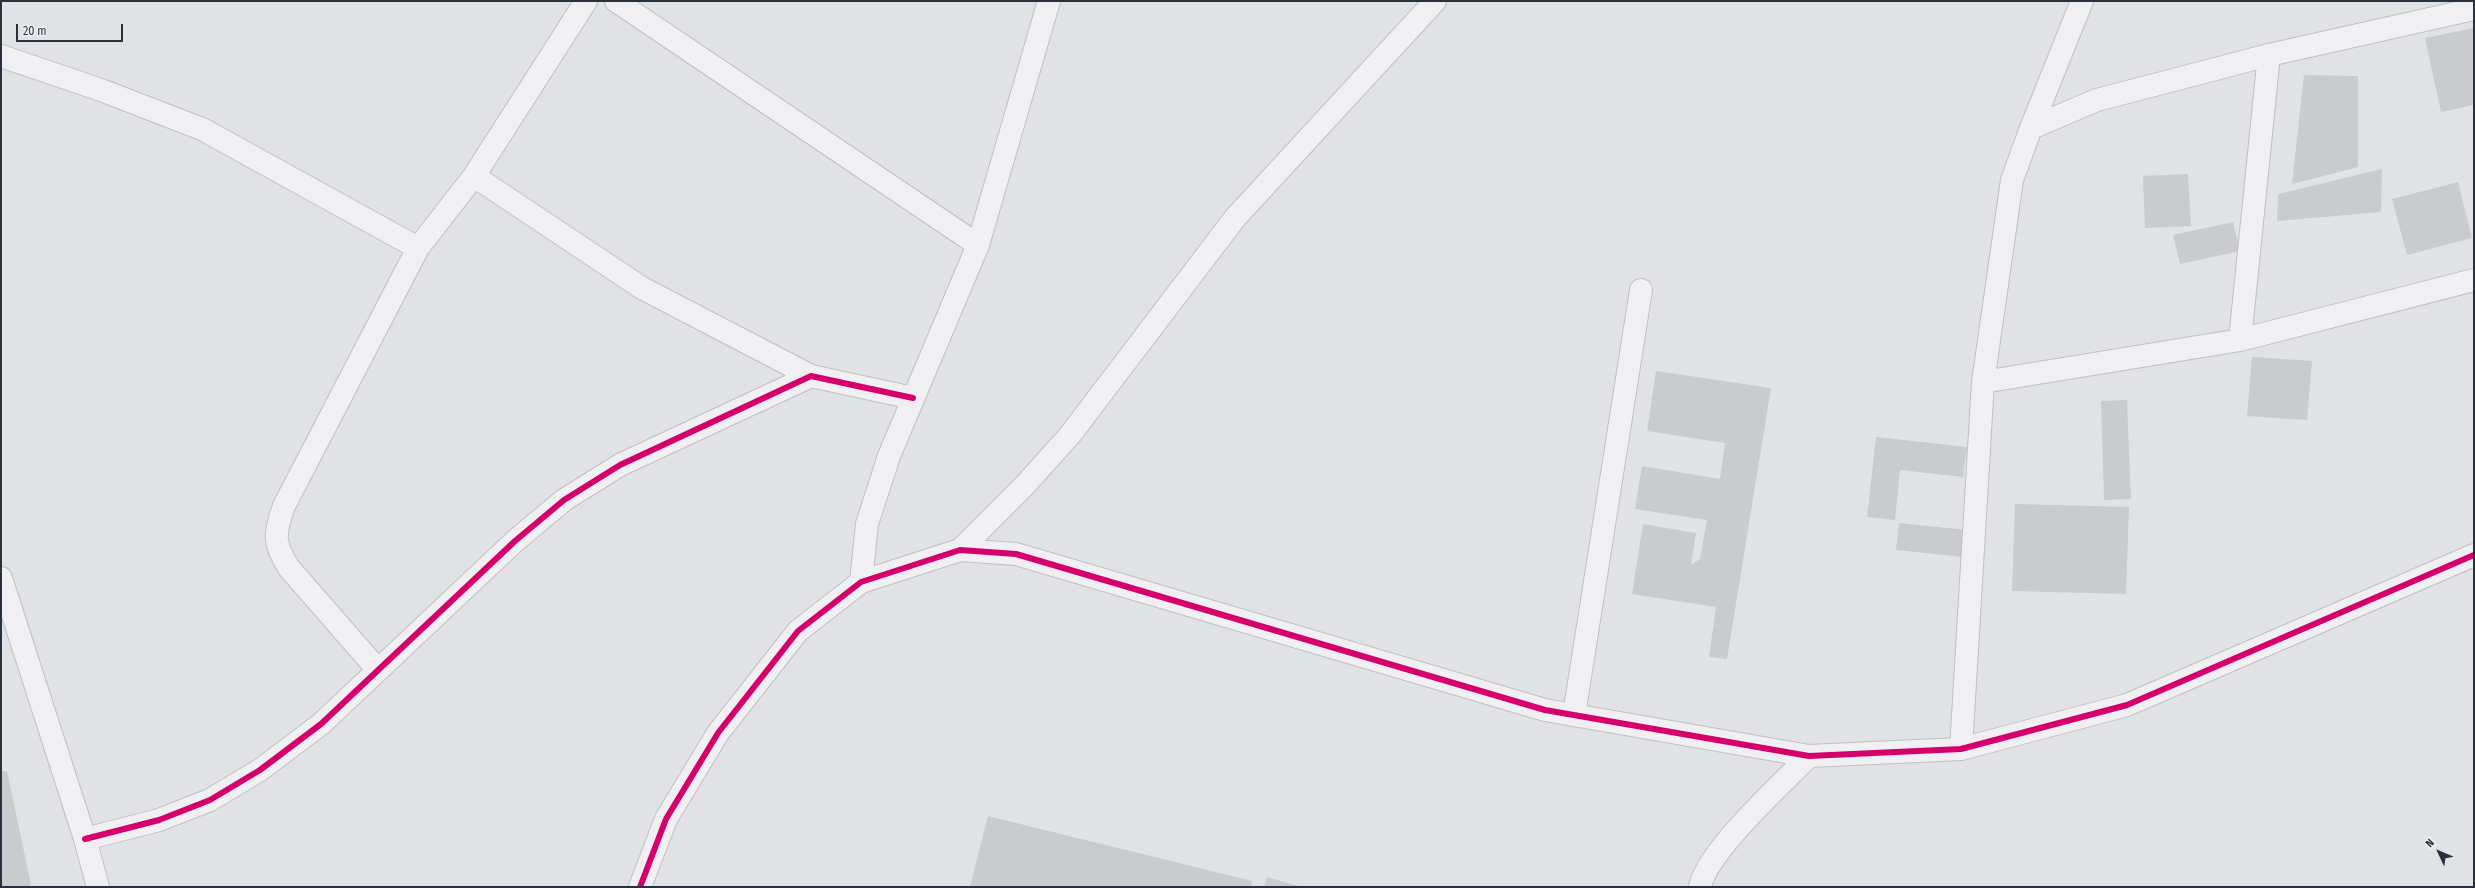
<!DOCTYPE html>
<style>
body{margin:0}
#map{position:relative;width:2475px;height:888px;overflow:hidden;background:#e0e2e5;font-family:"Fira Sans Condensed",sans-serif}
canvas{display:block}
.frame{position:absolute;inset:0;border:2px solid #28313e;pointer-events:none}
.north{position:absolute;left:2419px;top:832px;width:40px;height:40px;-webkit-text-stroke:3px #eef1f5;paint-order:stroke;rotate:314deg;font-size:11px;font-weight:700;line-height:16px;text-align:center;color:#28313e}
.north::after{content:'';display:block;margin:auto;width:14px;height:18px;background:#28313e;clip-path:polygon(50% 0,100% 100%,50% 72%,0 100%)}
.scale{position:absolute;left:16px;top:24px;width:107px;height:18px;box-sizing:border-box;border:2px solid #28313e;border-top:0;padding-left:5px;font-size:12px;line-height:14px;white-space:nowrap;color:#28313e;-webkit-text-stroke:3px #eef1f5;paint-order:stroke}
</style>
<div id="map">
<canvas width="2475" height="888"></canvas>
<div class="frame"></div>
<div class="north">N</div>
<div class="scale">20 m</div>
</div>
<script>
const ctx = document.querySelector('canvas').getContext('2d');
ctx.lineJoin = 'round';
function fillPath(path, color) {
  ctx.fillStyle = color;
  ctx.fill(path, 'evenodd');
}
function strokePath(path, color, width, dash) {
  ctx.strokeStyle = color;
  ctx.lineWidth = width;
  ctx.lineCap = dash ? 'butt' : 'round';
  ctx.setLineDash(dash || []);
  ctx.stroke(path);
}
fillPath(new Path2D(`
 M2474,28V105L2441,112L2425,38Z
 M2304,75L2358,76V167L2292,184Z
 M2382,169L2381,212L2277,221L2278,194Z
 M2188,174L2191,226L2145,228L2143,176Z
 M2458,182L2472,238L2407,255L2392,199Z
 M2233,222L2240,251L2180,264L2173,235Z
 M2252,357L2312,361L2307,420L2247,416Z
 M1656,371L1771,388L1727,659L1709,657L1716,607L1632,594L1643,524L1696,533L1691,565L1700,559L1707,520L1635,509L1642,466L1720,479L1725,443L1647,431Z
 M2127,400L2131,499L2104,500L2101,401Z
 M1876,437L1967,447L1963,477L1900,470L1895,520L1867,517Z
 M2015,504L2129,507L2126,594L2012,591Z
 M1899,523L1966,530L1963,557L1896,550Z
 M7,771L31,885L26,887H1V772Z
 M988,816L1252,881L1251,887H970Z
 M1267,877L1301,887H1264Z`), '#c9cbcd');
const minor = new Path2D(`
 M616,1L978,245
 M1,56L101,90L202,129L418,248
 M2031,128L2097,100L2269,55L2474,9
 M474,176L586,1
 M2240,340L2269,55
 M1983,382L2240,340L2474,280
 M960,550L1025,485L1070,435L1235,218L1435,1
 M1,578L85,839L98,887
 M377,669L289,568C273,543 274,534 284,506L418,248L474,176L642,288L811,376
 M1574,715L1641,290
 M1961,749L1983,382L2012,180L2031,128L2082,1
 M85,839L159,820L210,800L260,770L321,724L515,541L564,500L620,465L811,376L913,398
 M1700,887C1707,851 1782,784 1809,756`);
const tertiary = new Path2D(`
 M861,582L867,524L889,456L978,245L1049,1
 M640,887L666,819L718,733L798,631L861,582L960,550L1016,554L1545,710L1809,756L1961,749L2127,705L2474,555`);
strokePath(minor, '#bec0c3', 24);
strokePath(tertiary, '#bec0c3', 24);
strokePath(minor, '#f0f0f2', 22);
strokePath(tertiary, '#f0f0f2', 22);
strokePath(new Path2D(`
 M85,839L159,820L210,800L260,770L321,724L515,541L564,500L620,465L811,376L913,398
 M640,887L666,819L718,733L798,631L861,582L960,550L1016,554L1545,710L1809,756L1961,749L2127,705L2474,555`), '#d6006c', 6);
</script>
